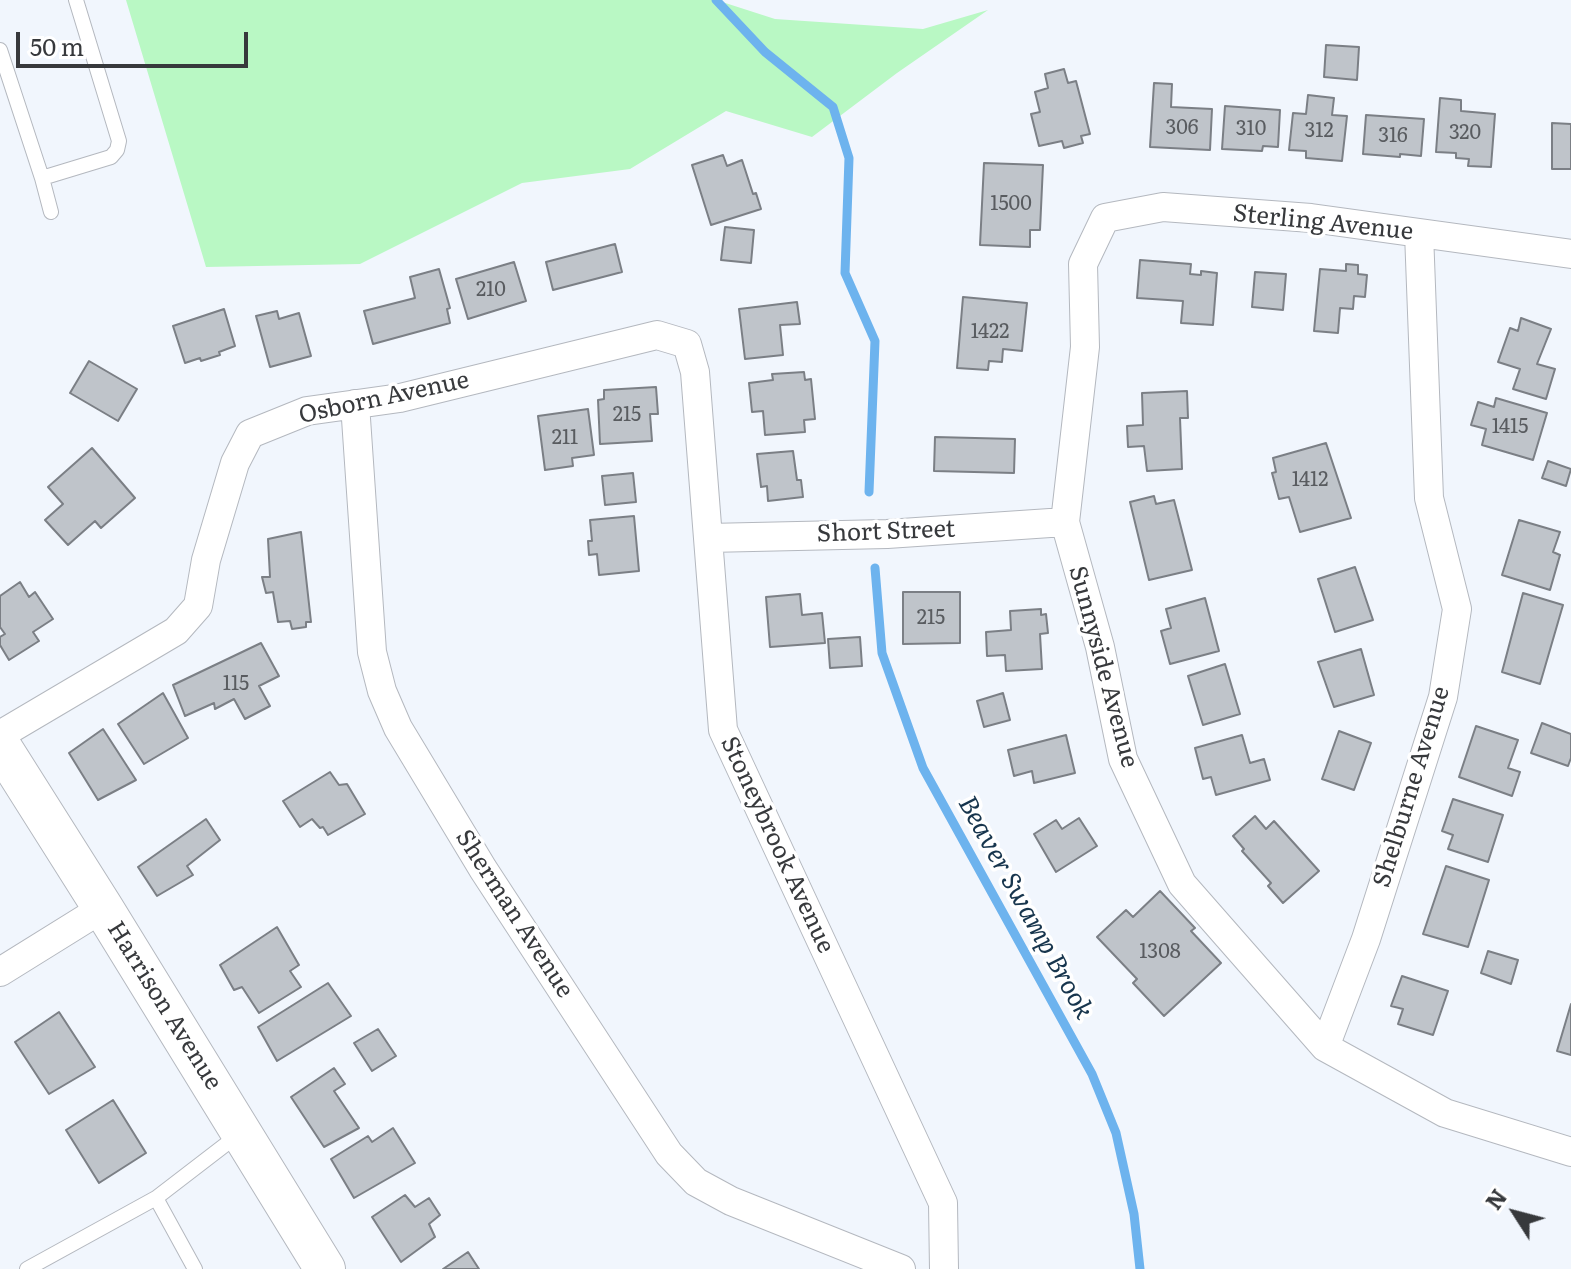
<!DOCTYPE html>
<style>
body{margin:0}
#map{position:relative;width:1571px;height:1269px;overflow:hidden;background:#f1f6fd;font-family:Literata,serif}
canvas{display:block}
.north{position:absolute;left:1475px;top:1173px;width:80px;height:80px;-webkit-text-stroke:6px #fff;paint-order:stroke;rotate:306deg;font-size:22px;font-weight:700;line-height:32px;text-align:center;color:#37393c}
.north::after{content:'';display:block;margin:auto;width:28px;height:36px;background:#37393c;clip-path:polygon(50% 0,100% 100%,50% 72%,0 100%)}
.scale{position:absolute;left:16px;top:32px;width:232px;height:36px;box-sizing:border-box;border:4px solid #37393c;border-top:0;padding-left:10px;font-size:24px;line-height:28px;white-space:nowrap;color:#37393c;-webkit-text-stroke:6px #fff;paint-order:stroke}
</style>
<div id="map">
<canvas width="1571" height="1269"></canvas>
<div class="north">N</div>
<div class="scale">50 m</div>
</div>
<script>
const ctx = document.querySelector('canvas').getContext('2d');
ctx.lineJoin = 'round';
function fillPath(path, color) {
  ctx.fillStyle = color;
  ctx.fill(path, 'evenodd');
}
function strokePath(path, color, width, dash) {
  ctx.strokeStyle = color;
  ctx.lineWidth = width;
  ctx.lineCap = dash ? 'butt' : 'round';
  ctx.setLineDash(dash || []);
  ctx.stroke(path);
}
function label(font, color, halo, rows, align = 'center') {
  ctx.font = font + ' Literata,serif';
  ctx.lineWidth = 7;
  ctx.setLineDash([]);
  ctx.textBaseline = 'middle';
  ctx.strokeStyle = halo;
  ctx.fillStyle = color;
  for (const [text, x, y, turn = 0] of rows) {
    ctx.save();
    ctx.translate(x, y);
    ctx.rotate((+turn || 0) * Math.PI / 180);
    ctx.textAlign = isNaN(turn) ? turn : align;
    if (halo) ctx.strokeText(text, 0, 0);
    ctx.fillText(text, 0, 0);
    ctx.restore();
  }
}
fillPath(new Path2D(`
 M126,0H716L775,19L923,29L988,10L897,73L812,137L726,111L630,169L522,183L360,264L206,267Z`), '#b9f8c4');
strokePath(new Path2D(`
 M716,0L765,52L833,107L849,158L845,273L875,341L869,492
 M875,568L882,653L923,768L1092,1074L1116,1133L1134,1214L1140,1269`), '#6db3ee', 9);
const building = new Path2D(`
 M1326,45L1359,47L1357,80L1324,77Z
 M1064,69L1068,83L1076,81L1090,134L1081,136L1083,143L1064,148L1062,141L1039,146L1031,114L1040,112L1035,92L1048,88L1045,74Z
 M1154,83L1172,84L1171,107L1212,109L1210,150L1150,147Z
 M1308,95L1334,98L1332,115L1347,116L1342,161L1306,158V151L1289,150L1293,113L1306,114Z
 M1440,98L1461,100V111L1495,114L1491,167L1468,166L1469,159L1456,158V153L1436,152Z
 M1225,106L1280,110L1278,147L1263,146L1262,151L1222,149Z
 M1366,115L1424,119L1421,156L1400,154V157L1363,154Z
 M1552,123L1571,124V169H1552Z
 M723,155L727,166L742,160L753,194L756,193L761,209L711,225L692,165Z
 M984,163L1043,165L1040,230H1030V247L980,245Z
 M725,227L754,230L751,263L721,260Z
 M615,244L622,272L553,290L546,262Z
 M1140,260L1191,264L1190,274L1201,275V271L1217,273L1213,325L1181,323L1183,301L1137,298Z
 M514,262L526,301L468,319L456,279Z
 M1346,264L1358,265V274L1367,275L1365,297L1354,296L1353,309L1340,308L1338,333L1314,331L1320,269L1346,271Z
 M439,269L450,308L447,309L450,323L373,344L364,311L415,298L410,277Z
 M1255,272L1286,274L1283,310L1252,307Z
 M963,297L1027,303L1022,351L1003,349L1002,362L989,361L988,370L957,368Z
 M797,302L800,324L780,325L783,355L745,359L739,309Z
 M224,309L235,346L219,352L220,355L201,361L200,358L185,363L173,326Z
 M277,311L279,319L299,313L311,356L270,367L256,316Z
 M1521,318L1551,329L1537,364L1555,369L1546,399L1513,389L1520,369L1498,362L1510,328L1518,331Z
 M89,361L137,389L118,421L70,393Z
 M804,372L805,380L811,379L815,419L804,420L805,432L765,435L763,411L752,412L749,383L773,380L772,374Z
 M656,387L658,414H650L652,441L600,444L598,400L604,399V390Z
 M1187,391L1188,418H1180L1182,469L1147,471L1144,446L1128,447L1127,426L1143,425L1142,393Z
 M1496,398L1547,413L1533,460L1482,445L1486,429L1471,425L1478,402L1494,407Z
 M588,409L594,455L572,458L573,466L545,470L538,416Z
 M935,437L1015,439L1014,473L934,471Z
 M1326,443L1351,518L1300,532L1289,497L1279,499L1272,473L1276,472L1273,458Z
 M92,448L135,498L101,528L95,521L68,545L45,520L63,504L48,487Z
 M793,451L797,480H801L803,497L768,501L767,486L761,487L757,454Z
 M1548,461L1571,469L1566,486L1542,478Z
 M633,473L636,502L605,505L602,476Z
 M1154,496L1156,504L1174,500L1192,570L1149,580L1130,502Z
 M634,516L639,571L599,575L597,554L589,555L588,541H592L590,520Z
 M1519,520L1560,532L1553,552L1560,555L1550,590L1502,575Z
 M301,532L311,622H306V627L292,629L290,621L278,622L273,592L266,593L262,577H270L268,539Z
 M1355,567L1373,620L1335,632L1318,579Z
 M20,582L29,597L35,592L53,619L33,632L39,641L9,660L0,645V637L5,634L0,627V596Z
 M903,592H960V643L903,644Z
 M1523,593L1563,605L1540,684L1502,672Z
 M800,594L802,615L822,613L825,643L770,647L766,597Z
 M1205,598L1219,651L1170,664L1161,631L1171,628L1166,609Z
 M1041,609V615L1046,614L1048,633L1040,634L1042,669L1006,671L1005,655L987,656L986,632L1011,630L1010,611Z
 M860,637L862,666L830,668L828,639Z
 M261,643L279,676L259,686L270,706L245,719L234,699L215,709L214,703L185,716L173,685Z
 M1361,649L1374,695L1334,707L1318,662Z
 M1225,664L1240,714L1203,725L1188,676Z
 M163,693L188,738L144,764L118,724Z
 M1003,693L1010,720L984,727L977,701Z
 M1542,723L1571,734V758L1568,766L1531,753Z
 M1476,726L1518,740L1508,768L1520,772L1512,796L1459,777Z
 M103,729L136,780L98,800L69,753Z
 M1339,731L1371,743L1354,790L1322,779Z
 M1066,735L1075,773L1034,783L1032,771L1014,776L1008,750Z
 M1242,735L1250,763L1264,759L1270,780L1216,795L1211,777L1203,779L1195,748Z
 M330,772L339,785L347,784L365,814L328,835L323,827L320,828L312,819L300,827L283,801Z
 M1453,799L1503,815L1488,862L1448,849L1453,835L1442,831Z
 M1255,816L1266,829L1274,821L1319,871L1283,903L1268,886L1271,883L1242,851L1244,849L1233,836Z
 M1079,818L1097,846L1056,872L1034,834L1056,820L1062,829Z
 M206,819L220,840L187,866L193,875L157,896L138,867Z
 M1446,866L1489,880L1468,947L1423,934Z
 M1160,891L1195,928L1191,931L1221,963L1164,1016L1133,983L1137,979L1097,937L1126,910L1133,917Z
 M277,927L299,965L290,971L301,987L259,1013L242,987L234,990L220,965Z
 M1488,951L1518,960L1511,984L1481,973Z
 M1402,976L1448,991L1433,1035L1398,1024L1403,1009L1391,1006Z
 M328,983L351,1016L277,1061L258,1027Z
 M1571,1004V1055L1557,1051Z
 M59,1012L95,1067L49,1094L15,1042Z
 M378,1029L396,1056L372,1071L354,1043Z
 M334,1068L345,1084L334,1091L359,1128L324,1147L291,1097Z
 M113,1100L146,1153L99,1183L66,1130Z
 M393,1128L415,1163L354,1198L331,1159L368,1136L372,1142Z
 M405,1195L415,1207L429,1198L440,1215L429,1224L435,1237L401,1262L372,1217Z
 M468,1252L479,1269H443Z`);
fillPath(building, '#bfc4ca');
strokePath(building, '#7b7f85', 2);
const service = new Path2D(`
 M0,50L42,178L111,157L117,150L119,141L76,0
 M42,178L51,212
 M27,1269L156,1198
 M195,1269L156,1198L238,1135`);
const minor = new Path2D(`
 M1571,254L1311,218L1163,207L1105,218L1083,264L1085,347L1065,522L1100,647L1123,759L1182,884L1325,1047L1445,1113L1571,1152
 M355,404L372,652L382,691L398,728L483,869L669,1154L696,1182L731,1201L901,1269
 M708,538L887,534L1065,522
 M0,735L176,631L198,606L206,560L235,463L250,434L307,411L400,398L657,335L687,344L695,372L723,730L943,1203L944,1269
 M0,972L103,908
 M1325,1047L1366,939L1443,697L1457,609L1429,498L1419,233`);
const secondary = new Path2D(`
 M0,745L103,908L325,1269`);
strokePath(service, '#b4b8bf', 16);
strokePath(minor, '#b4b8bf', 30);
strokePath(secondary, '#b4b8bf', 42);
strokePath(service, '#fff', 14);
strokePath(minor, '#fff', 28);
strokePath(secondary, '#fff', 40);
label('20px', '#595c60', null, [
 ["306",1182,128],
 ["310",1251,129],
 ["312",1319,131],
 ["320",1465,133],
 ["316",1393,136],
 ["1500",1011,204],
 ["210",491,290],
 ["1422",990,332],
 ["215",627,415],
 ["1415",1510,427],
 ["211",565,438],
 ["1412",1310,480],
 ["215",931,618],
 ["115",236,684],
 ["1308",1160,952]
]);
label('24px', '#37393c', '#fff', [
 ["Sterling Avenue",1323,223,6],
 ["Osborn Avenue",384,398,-12],
 ["Short Street",886,532,-2],
 ["Sunnyside Avenue",1103,667,75],
 ["Shelburne Avenue",1412,787,-73],
 ["Stoneybrook Avenue",777,845,65],
 ["Sherman Avenue",514,914,57],
 ["Harrison Avenue",164,1006,58]
]);
label('italic 26px', '#17354d', '#fff', [
 ["Beaver Swamp Brook",1025,908,61]
]);
</script>
